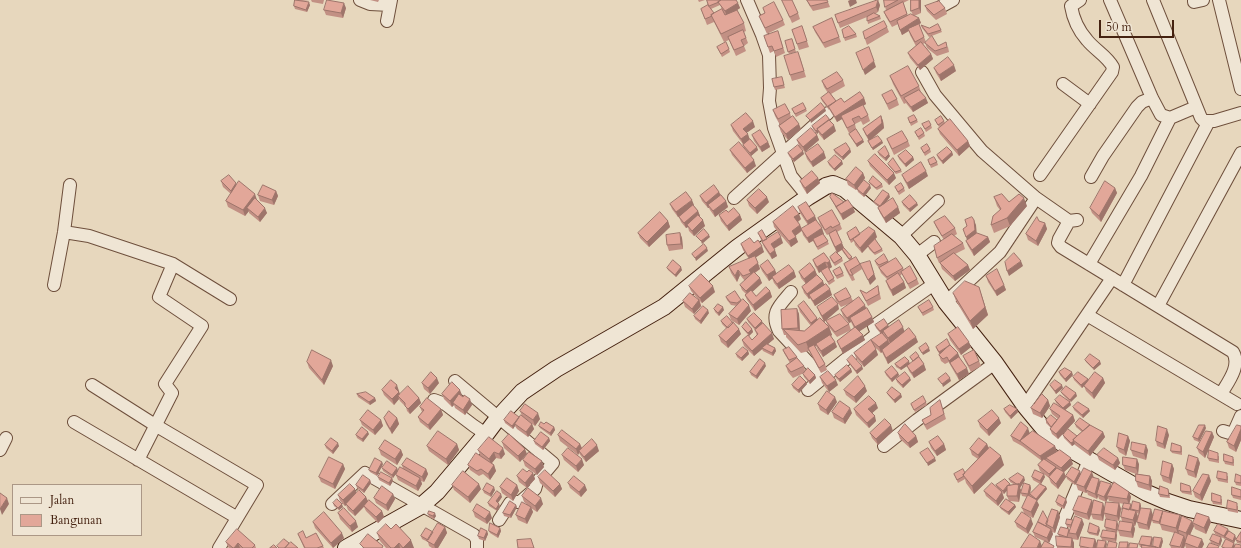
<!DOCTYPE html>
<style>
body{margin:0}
#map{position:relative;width:1241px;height:548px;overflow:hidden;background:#e7d7bd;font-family:Cardo,serif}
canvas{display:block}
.legend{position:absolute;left:12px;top:484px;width:130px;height:52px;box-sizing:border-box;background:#efe5d4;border:1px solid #ab9786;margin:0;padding:5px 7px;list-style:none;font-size:12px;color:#452211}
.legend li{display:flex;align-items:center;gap:8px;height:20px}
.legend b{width:20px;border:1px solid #ab9786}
.scale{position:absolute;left:1099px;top:20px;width:75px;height:18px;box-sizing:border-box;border:2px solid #452211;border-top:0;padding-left:5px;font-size:12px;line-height:14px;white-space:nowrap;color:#452211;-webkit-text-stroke:3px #efe5d4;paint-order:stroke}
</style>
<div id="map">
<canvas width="1241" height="548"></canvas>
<ul class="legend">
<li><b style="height:5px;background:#efe5d4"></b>Jalan</li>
<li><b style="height:11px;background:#e2a799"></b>Bangunan</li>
</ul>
<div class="scale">50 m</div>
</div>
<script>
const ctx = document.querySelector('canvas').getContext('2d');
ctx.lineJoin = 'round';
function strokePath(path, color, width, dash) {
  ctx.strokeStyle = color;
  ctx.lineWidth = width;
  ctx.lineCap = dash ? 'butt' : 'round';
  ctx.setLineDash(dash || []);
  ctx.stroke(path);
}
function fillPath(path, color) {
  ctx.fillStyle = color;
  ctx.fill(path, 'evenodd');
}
const street = new Path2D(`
 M360,0L370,4L390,5
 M747,0L762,35L769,55L770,88L769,101L774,128L791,176L808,197
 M1110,0L1152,98L1161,115L1170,118L1196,107
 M1153,0L1201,118L1204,121H1214L1241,113
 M1194,0V2L1203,0
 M1219,0L1241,89
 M942,6L953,0
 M387,21L391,0
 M922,72L935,95L982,151L1036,198L1069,221
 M1063,84L1090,104
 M1040,175L1112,72L1113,67C1107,56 1095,50 1087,40C1079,31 1073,18 1071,6L1080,0
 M1091,177L1103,156L1137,107L1142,102L1152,98
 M734,198L828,113
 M1077,220L1069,221L1059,239L1058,243L1061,247L1233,352C1241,366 1228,382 1221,394
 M64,232L89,236L173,264L230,299
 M901,236L938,201
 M917,255L934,242
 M1089,264L1141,176L1170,118
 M54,285L64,232L70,185
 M1123,285L1209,121
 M791,292C779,306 770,313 779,331L823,378
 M946,302L1000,252L1036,198
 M1158,306L1241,153
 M1087,315L1237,404
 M455,381L553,463L537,482L535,489L520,502H513L510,503L499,520
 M92,385L155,425L257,485L219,548
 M808,390L877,334L874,326L934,284
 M434,400L445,404L474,426L486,434
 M1025,406L1112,278
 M74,422L236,517
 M1223,431L1233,434L1241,416
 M884,446L917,420L995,363
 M0,450L6,438
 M138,460L172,393L165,384L202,326L159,297L173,264
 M332,504L365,473L474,535L477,540V548
 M1052,548L1089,460`);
const secondary = new Path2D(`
 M346,548L421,506L437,492L486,434L498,418L522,392L556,369L664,307L738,247L808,197L826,186L833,184L845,189L901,236L917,255L946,302L995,363L1025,406L1044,429L1068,448L1147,493L1168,502L1189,509L1241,520`);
strokePath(street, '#6e4f3c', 14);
strokePath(secondary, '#452211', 18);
strokePath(street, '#efe5d4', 12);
strokePath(secondary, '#efe5d4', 16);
fillPath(new Path2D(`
 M295,0H310L301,1L310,5L307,12L295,9L294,6Z
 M311,0H324L323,4L312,2Z
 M370,0H379L378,2Z
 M698,0H705L699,2Z
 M707,0H736L740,8L737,10L744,23L746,31L744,32L748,43L744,46L746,51L736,56L729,40L724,42L714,22L707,25L701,9L708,5ZM720,5L722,9L714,13L711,9Z
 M782,0L798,13L800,19L792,23Z
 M807,0L828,2L830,7L813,11L809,5Z
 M884,0H909L903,3L908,16L913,15L911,11V0H921V13L914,16L919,18L921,23L919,24L926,42L938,46L948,47L949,52L937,56L927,48L925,43L923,44L931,54L933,59L920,70L910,58L908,53L916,46L910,35L909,31L902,35L898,24L892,27L886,17L884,12L886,11Z
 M880,5L878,12L875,14L880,16L881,19L868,24L867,17L840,28L835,15Z
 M925,6L945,8L947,14L936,20L927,11Z
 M346,8L343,18L326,15L324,10Z
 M763,8L783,20L785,25L767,34L759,16L765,13Z
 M832,18L841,42L825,48L815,32L813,27Z
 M921,25L929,28L941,30L942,32L929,37L922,28Z
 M802,26L809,47L799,50L792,30Z
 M887,27L889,32L867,45L865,39Z
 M842,30L856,34L857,37L845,41Z
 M778,31L785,53L776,57L774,51L770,53L764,36Z
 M792,39L796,52L789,54L785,41Z
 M717,47L729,49L730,52L722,57Z
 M800,57L806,77L792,81L790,75Z
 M934,68L956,71L941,81L936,73Z
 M890,76L919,86L921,92L928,103L913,112L906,103L904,104L893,84Z
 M782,77L785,88L775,90L774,87Z
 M843,80L845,86L831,94L836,101L844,102L864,98L866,104L863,106L868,115L870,121L863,125L861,121L855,124L856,129L864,142L857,147L850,136L849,134L853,131L849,133L842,119L837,122L829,109V110L822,101L821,98L828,93L824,87L822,81Z
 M882,95L897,99L899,105L889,110Z
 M792,109H806L807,111L796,117Z
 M773,110L790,113L791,117L801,129L788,140L781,132L779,126L785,122L780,125L775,116Z
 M881,116L883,121L884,128L872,139L882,141L883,143L873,150L869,143V141L865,134L863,129Z
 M908,118L917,120L918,122L911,126Z
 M935,120L944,121L945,123L968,141L970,146L959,156L940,134L938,129L942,125L939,127Z
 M922,124L931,125L932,128L926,132Z
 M731,125L755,127L746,133L749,139L758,150L751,156L744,148L743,145V144L733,131Z
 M812,126L836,131L824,140L819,134V132L817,134L813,129Z
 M915,132L924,133L925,136L919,140Z
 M752,135L768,142L770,147L762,152L754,141Z
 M817,135L819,140L805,152L799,146L797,140Z
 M887,139L908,141L910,146L894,155L889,144Z
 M921,148L930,149L931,152L925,156Z
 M850,149L851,152L843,160L835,153L834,150Z
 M730,150L756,166L747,173L732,155Z
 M878,152L890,156L886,161L879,155Z
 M952,152L953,155L943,164L938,158L937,155Z
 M788,153L804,154L794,162L789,156Z
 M805,153L826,158L813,167L807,159Z
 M898,156L913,157L914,160L906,167L899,159Z
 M928,160L937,162L938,165L931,168Z
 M868,161L896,178L889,185L870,166Z
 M828,162L843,164L835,171L829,165Z
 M888,164L901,170L902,172L896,174L889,166Z
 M863,173L865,178L856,190L848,185L846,179Z
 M902,175L928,176L909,189L904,180Z
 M818,178L820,183L807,194L802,186L800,181Z
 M221,181L237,185L257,200L267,213L260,222L249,213V211L245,216L228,207L226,201L231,194L223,187Z
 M869,182L882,184L883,187L877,190L870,184Z
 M895,187L904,188L905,191L899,195Z
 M871,188L864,197L858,192L857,189Z
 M1115,188L1117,193L1101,222L1092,213L1090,208Z
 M276,191L278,196L274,205L260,201L258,195Z
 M719,192L721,195L726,201L728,207L715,217L710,210L709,208H708L702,201L700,196Z
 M830,197L844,202L855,212L843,220L831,199Z
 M890,197L885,204L898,207L900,213L886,223L880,213L878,208L879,207L875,204L874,202Z
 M994,197L1027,206L1010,226L994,233L991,225L1000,210L997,206Z
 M747,200L769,202L757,214L749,206Z
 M902,202L918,205L910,212L903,205Z
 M670,204L694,205V206L698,211L700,216V217L705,226L694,236L689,231L688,227L686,228L681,222L679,217H678L672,209Z
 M798,207L817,222L829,244L818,250L813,241L809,243L803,235L802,231L795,236L798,242L791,247L774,227L773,222L801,219L798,222L800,225L802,229L808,225L800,213Z
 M728,212L740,215L742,220L729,231L721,221L719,215Z
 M818,218L840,224L842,229L837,232L844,248L853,259L860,264L862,269L853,275L855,280L852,281L846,270L844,264L850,261L843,252L842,250L837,253L831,240L829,234L827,235L820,224Z
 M965,220L976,225V233L988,237L990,242L974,256L968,246L966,241L967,240V226Z
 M668,221L670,227L649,247L640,238L638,233Z
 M1039,221L1045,223L1047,229L1038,246L1028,240L1026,234Z
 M934,222L955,228L957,234L954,236L963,243L965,249L955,254L968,265L970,270L955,281L942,269L940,263L942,262L939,263L937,258L944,240L936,227Z
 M680,233L682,238L683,249L669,251L667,245Z
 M758,233L767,239L783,243L774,249L777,256L772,259L764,247L762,242Z
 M847,233L860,234L877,237L862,253L855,245L854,241L851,243Z
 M754,243L764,252L755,258L760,269L755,273L762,283L752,292L756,296L770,291L772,297L755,311L747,300L745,295L746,294L742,290L740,285L745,281L740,275L737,282L731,273L729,267L749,259L743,250L741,244Z
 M868,246L882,249L883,251L875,255L869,249Z
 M824,253L832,267L828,269L835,281L829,285L821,271L819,273L815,266L813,260Z
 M830,257L842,258L843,261L835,266L831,260Z
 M875,261H888L889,262L903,268L904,270L917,279L919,284L910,289L902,274L900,276L904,282L906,288L893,296L888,287L886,281L888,280L881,273L879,268L876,264Z
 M760,266L775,270L776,274L794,271L796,277L779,289L774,283L772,278L769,281L762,271Z
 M667,268L682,270L676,277L668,270Z
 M815,270L817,275L832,295L815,306L810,298L809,299L804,293L802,287L806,284L801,278L799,272Z
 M833,271L843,273L844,276L837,279Z
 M986,276L1004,285L1006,290L997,296L988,282Z
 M689,286L715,292L702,303L700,301L701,306L694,314L685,307L683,301L698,299L691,291Z
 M878,286L881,299L868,306L860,290L866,293Z
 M979,287L988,315L973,329L956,301L953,293Z
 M834,295L851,297L853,301L866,308L872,317L874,322L859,331L865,340L843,354L837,341L854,328L851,322L849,323L843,316L841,310L851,303L841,307L836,301Z
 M726,297L741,301L751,311L739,325L731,320L729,314L737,306L731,305L727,300Z
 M798,306L829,327L832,335L831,336L835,342L837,347L823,357L818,350L816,346L815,347L825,364L827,370L821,373L809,351L801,353L786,337V335H784L782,329L797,309L799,314L800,330L804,331L811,326L800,312Z
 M817,307L839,309L824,322L819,312Z
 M918,307H933L934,310L923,316Z
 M714,309L724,310L719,316L715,312Z
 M709,313L701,324L695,319L694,316Z
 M747,319L763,323L774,339L768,344L775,348L776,351L773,356L763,351L762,349L754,356L744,346L742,340H752L757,336L755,330L748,322Z
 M721,321L741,334L728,348L721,342L719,336L727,329L722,324Z
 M826,321L849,324L851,330L837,337L828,326Z
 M875,325L889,327L905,332L918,342L888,364L882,352L881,353L874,346L878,355L864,367L856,358L854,353L881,334L876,328Z
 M742,327L752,329L753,332L749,336L743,329Z
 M948,334L971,347L961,355L950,340Z
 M936,347L959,357L969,374L959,380L952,368L949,362L945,364L941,361L939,355H940L937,350Z
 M783,350L797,357L798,359L804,366L805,371L815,375L816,378L810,384L804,377L803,374L804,373L793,378L788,372L786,366L790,363L784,353Z
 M748,351L749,354L742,361L737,357L736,354Z
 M919,356L926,370L914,378L909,371L907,366L901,370L896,367L895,364H910L913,362L910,357Z
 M963,356L979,361L981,366L971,372L965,361Z
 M847,360L863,369L857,374L848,362Z
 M1085,360L1101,364L1094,370L1086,362Z
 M307,362L333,366L324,385L309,368Z
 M766,366L757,379L751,375L750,372Z
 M851,369L852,372L840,382L836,378L835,375Z
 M885,372L898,373L899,375L892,382L886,375Z
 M1059,372L1073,375L1066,382L1060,375Z
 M820,377L838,385L829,392L822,383Z
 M1073,377L1088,379V380L1103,378L1105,383L1094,399L1086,391L1084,386L1082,388L1074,380Z
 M896,379L911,380L903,388L897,382Z
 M806,382L807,384L799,393L793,388L792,385Z
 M422,383H439L430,394L424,389Z
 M1050,385L1063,388L1056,394L1051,387Z
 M382,390L399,391L400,394L419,398L421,403L410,414L407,411L406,407L400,401L399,399L394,405L384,395Z
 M844,390L867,391L856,403L846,395Z
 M1061,392L1077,396L1070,402L1071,405L1065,410L1073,415L1075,421L1058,439L1052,434L1050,429L1051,428L1046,423V420H1057L1058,419L1052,414L1050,409L1061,408L1056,403L1055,400L1069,401L1062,394Z
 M887,393L902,397L895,403L888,395Z
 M357,394L375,398L376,401L370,405L358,397Z
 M442,394L462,395V396L472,405L465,415L455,408L454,405L452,407L444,399Z
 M940,400L946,419L927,430L924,425L922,420L931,415Z
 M1048,400L1050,406L1042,418L1033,414L1031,408Z
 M837,402L828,415L820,410L818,404Z
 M926,402L927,405L915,412L911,404Z
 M420,407L441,409L443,415L430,430L420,422L418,417L422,412Z
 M1073,407L1090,411L1083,418L1074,410Z
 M878,408L872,413L876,421L869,428L856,415L854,409Z
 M1004,409L1018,412L1011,419L1005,412Z
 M520,411L540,419L535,426L526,419L532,424L534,429L528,437L517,429L515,426L513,429L505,423L504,420L519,418L522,416Z
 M832,412L852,413L845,424L834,418Z
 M384,418H397L399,424L392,434L386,424Z
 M360,420H381L383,426L375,435L362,425Z
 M978,421L1001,423L989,436L980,427Z
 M1075,424L1090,425L1103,432L1105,437L1090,456L1075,445V444L1072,446L1064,438L1063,435L1077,436L1082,432L1076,427Z
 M539,426L554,427L555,430L551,436L540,428Z
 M1241,426V440L1236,452L1229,448L1227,442Z
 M1206,428L1199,442L1194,440L1193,437Z
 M893,431L878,445L872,438L870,433Z
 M1212,432L1214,437L1205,458L1199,453L1197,448Z
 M898,433L916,436L918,442L910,448L900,439Z
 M1030,433L1055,446L1057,452L1073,464L1064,472L1066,477L1058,489L1051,483L1049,478L1040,471L1038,465L1042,461L1022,446L1013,441L1011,436Z
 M369,434L363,442L357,438L356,435Z
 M558,435L580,444L582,448L599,451L586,462L581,456L579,453L578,455L560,441Z
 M1169,435L1165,449L1157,446L1156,441Z
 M1128,436L1130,441L1126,456L1119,452L1117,447Z
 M549,438L550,441L543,450L535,444L534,441Z
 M502,442L525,449L520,462L504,448Z
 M929,442L944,444L946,450L937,456L931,448Z
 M457,444L459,450L448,465L429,451L427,446Z
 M987,444L989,448L1004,465L974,494L966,483L965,479L958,483L954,474L965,473L978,459L972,455L970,449Z
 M325,445L339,446L333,454L326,448Z
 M1181,446L1182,448V455L1172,453L1171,451Z
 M379,449L401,450L403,455L397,465L381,455Z
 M478,450L505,454L501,459L496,458L492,463L494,465L496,471L490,480L483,474L479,476L470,470L468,465L480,455Z
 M1131,450H1148L1146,460L1133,456Z
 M562,455L584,465L578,472L564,460Z
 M1097,455L1118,458L1120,463L1115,470L1099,460Z
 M1219,456V463L1209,461L1208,458Z
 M1234,459V466L1225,464L1224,461Z
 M523,460L544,467L537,475L525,466Z
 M1200,463L1196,478L1188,475L1186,469Z
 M343,464L345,469L335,489L321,482L319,477Z
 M383,464L377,476L370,472L369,470Z
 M1139,464L1138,474L1150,476L1152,481L1151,491L1138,487L1136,481V474L1125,470L1123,465Z
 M1172,464L1174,469L1171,484L1163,481L1161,475Z
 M402,465L426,469L428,474L424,482L421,481L422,484L418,491L398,480L396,475L403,469Z
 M382,468H397L398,471L393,478L383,471Z
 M527,472L533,473L535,479L527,488L519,482L517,476Z
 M1081,474L1075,485L1067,479L1066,476Z
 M1228,476V483L1218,481L1217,478Z
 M1241,476V486L1236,485L1235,482Z
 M378,477L392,478L393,481L390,486L379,480Z
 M538,477L560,484L562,489L555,497L540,483Z
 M1032,477H1045L1041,484L1046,487L1047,489L1037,501L1039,505L1033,518L1025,514L1033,524L1028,534L1017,527L1015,522L1024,513L1022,508L1027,497L1022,496L1021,493L1030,485L1031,488L1030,494L1040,484L1033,480Z
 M1094,477L1100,483L1112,487L1129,492L1131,497L1129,504L1131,510H1132L1131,509L1140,503L1141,506L1140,511L1153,515L1163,512L1180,515L1181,518L1192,521L1194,526L1190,535L1204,544L1202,548H1186L1185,545L1184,548H1171L1170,545L1175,533L1162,530L1160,524L1153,523L1152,520L1149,530L1139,528L1137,522L1139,514L1137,513L1138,517L1135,526H1134L1135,529L1133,538L1120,536L1118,530L1122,521L1121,517L1124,504L1109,501L1108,498L1106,502L1099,499L1098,496L1097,499L1088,495L1087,492L1086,493L1078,490L1076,484Z
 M1009,479L1025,480L1020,488L1021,490L1019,502L1010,501L1015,505L1016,507L1009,515L1001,509L1000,507L1009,501L1007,496V490L1004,494L998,488L1002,492L1004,498L998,506L986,496L984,491L997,488L996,485H1015L1010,482Z
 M370,480L371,483L364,493L357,488L356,485Z
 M1211,481L1202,501L1195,497L1193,491Z
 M568,483L587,490L581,497L570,488Z
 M452,485L481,489L470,503L454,490Z
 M517,485L519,491L513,501L502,493L500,487Z
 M1190,486L1191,488L1192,495L1182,493L1181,491Z
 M1168,489L1169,492L1170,498L1160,497L1159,494Z
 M483,490H495L491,497L484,493Z
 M1241,490V500L1233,498L1232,495Z
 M357,493L366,497L368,501L382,511L384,517L378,523L366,511L364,507L355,516L348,510L346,505L345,506L340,501L338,495Z
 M393,494L395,499L388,511L376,503L374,498Z
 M522,496L543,504L537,512L531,508L533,512L527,524L518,520L516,515L529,506L524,502Z
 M502,497L498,503L499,504L500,507L497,511L489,506L488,503Z
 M1222,499V505L1213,504L1212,501Z
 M1092,500L1093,505L1105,509L1103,521L1093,519L1091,514L1092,512L1089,520L1075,515L1073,510Z
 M1056,502H1067L1064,509L1057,505Z
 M333,503L343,507L339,510L334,506Z
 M1119,503L1121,509L1119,521L1109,519L1118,524L1117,533L1116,532L1117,535L1116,542L1102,540L1101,537L1112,531L1106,530L1105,527L1106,519L1104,513Z
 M1238,506V513L1228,511L1227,508Z
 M517,507L511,518L504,516L503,513Z
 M473,511L492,518L487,524L475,517Z
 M1058,511L1060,517L1055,533L1052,532L1053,534L1049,543L1035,537L1033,532L1038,523V522L1048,520Z
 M338,513L358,527L352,532L340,519Z
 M428,514L436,516L434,519L429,517Z
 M313,522L344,538L333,548L315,528Z
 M1211,522L1206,534L1195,529L1193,523Z
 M1066,524H1084L1078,540L1072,539L1074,543V548H1057V546L1059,536L1058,534L1070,530L1071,528L1067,527Z
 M445,527L447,533L438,548H432L429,546L428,542L422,539L421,536Z
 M500,528L501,531L498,538L490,533L489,531Z
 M391,529L414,548H386L380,541L377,533Z
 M1100,530L1098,536L1089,534L1088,532Z
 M487,531L488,534L485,541L479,539L478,536Z
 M1214,531H1229L1236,538L1234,543V548H1222V547L1226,539V537L1225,539L1215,534Z
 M1241,532V544L1237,543L1236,540Z
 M298,534L323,546L324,548H304Z
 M1095,539L1097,544L1096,548H1080V546Z
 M1153,539L1152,546H1153L1163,541L1161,548H1142V547H1140L1139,544Z
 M1210,540H1222L1220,546L1211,543Z
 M226,542L255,545L256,548H229L228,547Z`), '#c29084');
fillPath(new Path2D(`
 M850,0H856L857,3L850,7L848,1Z
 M878,0L880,5L878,12L876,7Z
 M919,0H921V13L919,8Z
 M309,2L310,5L307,12L306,10Z
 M344,3L346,8L343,18L341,13Z
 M738,3L740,8L727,17L725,11Z
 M919,18L921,23L902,35L900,30Z
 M931,54L933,59L920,70L918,65Z
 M874,61L876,67L865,75L863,70Z
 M954,65L956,71L941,81L939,75Z
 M864,98L866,104L842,119L841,116L842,119L837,122L835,117Z
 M926,98L928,103L913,112L911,107Z
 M825,108L826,111L811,123L810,120Z
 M881,116L883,121L884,128L869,141L867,136Z
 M753,121L755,127L745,134L743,129Z
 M799,124L801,129L788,140L786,134Z
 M834,125L836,131L824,140L822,135Z
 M818,130L819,132L817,134L816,131Z
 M748,134L750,140L743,144L741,139Z
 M817,135L819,140L805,152L803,147Z
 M863,140L864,142L857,147L856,144Z
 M882,141L883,143L873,150L872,148Z
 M968,141L970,146L959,156L957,150Z
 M768,142L770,147L762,152L760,147Z
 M757,147L758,150L751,156L750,153Z
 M850,149L851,152L843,160L842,157Z
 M803,151L804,154L794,162L793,159Z
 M824,152L826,158L813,167L811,162Z
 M952,152L953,155L943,164L942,161Z
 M889,154L890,156L886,161L885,158Z
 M913,157L914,160L906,167L905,164Z
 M754,160L756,166L747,173L745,168Z
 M842,161L843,164L835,171L834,169Z
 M926,171L928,176L909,189L907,183Z
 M863,173L865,178L856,190L854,185Z
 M894,173L896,178L889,185L887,180Z
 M818,178L820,183L807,194L805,188Z
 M236,183L238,188L233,196L231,191Z
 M870,185L871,188L864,197L863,194Z
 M1115,188L1117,193L1101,222L1099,216Z
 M276,191L278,196L274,205L272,200Z
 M719,192L721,197L708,205L709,208H708L706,203Z
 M255,194L257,200L247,208L249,211L245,216L243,210Z
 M889,194L890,197L881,209L880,206Z
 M767,197L769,202L757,214L755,208Z
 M1024,198L1027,206L1010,226L1007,218Z
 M692,200L694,205L678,217L676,212Z
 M726,201L728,207L715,217L713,211Z
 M917,203L918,205L910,212L909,209Z
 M853,207L855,212L843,220L841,214Z
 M898,207L900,213L886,223L884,218Z
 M265,208L267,213L260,222L258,217Z
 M698,211L700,216L688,227L687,225L688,227L686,228L684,223Z
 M799,214L801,219L796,223L794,217Z
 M740,215L742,220L729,231L727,226Z
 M815,216L817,221L809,227L807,221Z
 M703,220L705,226L694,236L692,231Z
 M974,220L976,225L977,236L968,243L966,237Z
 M668,221L670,227L649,247L647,242Z
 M1045,223L1047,229L1038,246L1036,241Z
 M800,225L802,230L794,237L792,231Z
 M822,228L824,234L809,243L807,238Z
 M875,231L877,237L862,253L860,248Z
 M680,233L682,238L683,249L681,244Z
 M709,235L710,237L702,244L701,241Z
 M781,237L783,243L773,249L771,244Z
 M796,237L798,242L791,247L789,241Z
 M988,237L990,242L974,256L972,250Z
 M842,243L844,248L837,253L835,247Z
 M762,246L764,252L750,261L748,256Z
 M707,248L708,251L696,261L695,258Z
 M775,250L777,256L772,259L770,254Z
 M830,261L832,267L829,269L827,263Z
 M870,261L876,279L870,285L868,280Z
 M1021,261L1023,266L1009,276L1007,271Z
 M825,262L827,267L819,273L817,267Z
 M758,263L760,269L751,275L749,270Z
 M968,265L970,270L955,281L953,276Z
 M681,267L682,270L676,277L675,275Z
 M738,270L740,275L737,282L735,276Z
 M775,270L777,275L769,281L767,275Z
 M815,270L817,275L806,284L804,279Z
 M794,271L796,277L779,289L777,284Z
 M760,278L762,283L748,296L746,291Z
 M823,281L825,287L809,295L810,298L809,299L807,294Z
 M904,282L906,288L893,296L891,290Z
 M1004,285L1006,290L997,296L995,291Z
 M713,286L715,292L702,303L700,298Z
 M979,287L988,315L973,329L970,321Z
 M830,289L832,295L815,306L813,301Z
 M770,291L772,297L755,311L753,305Z
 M699,300L701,306L694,314L692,309Z
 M838,304L839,309L824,322L822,316Z
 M749,305L751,311L739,325L737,319Z
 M865,305L867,311L850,318L851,322L849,323L847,318Z
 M723,307L724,310L719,316L718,313Z
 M797,309L799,314L800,334L798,328Z
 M708,310L709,313L701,324L700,321Z
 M872,317L874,322L857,333L855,327Z
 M817,318L819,323L813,328L811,323Z
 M762,321L763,324L756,330L755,328Z
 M888,325L890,328L881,334L880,331Z
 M829,327L832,335L809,350L806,342Z
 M903,327L905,333L890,343L888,338Z
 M739,329L741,334L728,348L726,342Z
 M752,329L753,332L749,336L748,333Z
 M772,333L774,339L754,356L752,351Z
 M863,335L865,340L843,354L841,349Z
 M916,337L918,342L888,364L886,358Z
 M888,340L890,346L882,350V352L881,353L879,347Z
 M835,342L837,347L823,357L821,351Z
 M969,342L971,347L961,355L959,349Z
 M950,345L940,355L939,352Z
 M775,348L776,351L773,356L772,353Z
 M929,348L930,351L923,355L922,353Z
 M876,349L878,355L864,367L862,362Z
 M748,351L749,354L742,361L741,358Z
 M958,353L960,358L950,363L951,367L949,361Z
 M331,360L333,366L324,385L322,380Z
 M909,361L910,364L901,370L900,368Z
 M1100,361L1101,364L1094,370L1093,368Z
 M765,363L766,366L757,379L756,376Z
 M924,364L926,370L914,378L912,373Z
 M862,366L863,369L857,374L856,371Z
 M967,368L969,374L959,380L957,374Z
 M851,369L852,372L840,382L839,379Z
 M1072,372L1073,375L1066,382L1065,379Z
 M898,373L899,375L892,382L891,379Z
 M815,375L816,378L810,384L809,381Z
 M437,378L439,383L430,394L428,388Z
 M910,378L911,380L903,388L902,385Z
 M950,378L951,381L943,387L942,384Z
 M1103,378L1105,383L1094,399L1092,393Z
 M1088,379L1089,381L1082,388L1081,385Z
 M836,380L838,385L829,392L827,386Z
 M806,382L807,384L799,393L798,390Z
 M397,385L399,391L397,393L395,388Z
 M1062,385L1063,388L1056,394L1055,391Z
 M865,386L867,391L856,403L854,397Z
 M460,390L462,395L455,404L453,403L454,405L452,407L450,401Z
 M399,392L401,397L398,396L399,399L394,405L392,399Z
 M1076,393L1077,396L1071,402L1070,400Z
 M901,394L902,397L895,403L894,400Z
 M835,397L837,402L828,415L826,410Z
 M375,398L376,401L370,405L369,402Z
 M419,398L421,403L410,414L408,409Z
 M470,399L472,405L465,415L463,410Z
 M1048,400L1050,406L1042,418L1040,413Z
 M1070,402L1071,405L1064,411L1063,408Z
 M876,403L878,408L870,415L868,409Z
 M850,408L852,413L845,424L843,419Z
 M441,409L443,415L430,430L428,425Z
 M1017,409L1018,412L1011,419L1010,416Z
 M1089,409L1090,411L1083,418L1082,415Z
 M538,413L540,419L535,426L533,420Z
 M1073,415L1075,421L1058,439L1056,434Z
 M875,416L876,421L869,428L867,423Z
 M519,417L515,424V426L513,429L512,426Z
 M397,418L399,424L392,434L390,429Z
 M999,418L1001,423L989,436L987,430Z
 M381,420L383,426L375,435L373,430Z
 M532,424L534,429L528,437L526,432Z
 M891,425L893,431L878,445L876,439Z
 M1205,425L1206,428L1199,442L1198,439Z
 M554,427L555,430L551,436L550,433Z
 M1028,428L1030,434L1020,441Z
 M1167,429L1169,435L1165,449L1163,444Z
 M1241,429V440L1236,452L1234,446Z
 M368,432L369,434L363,442L362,439Z
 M1103,432L1105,437L1090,456L1088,451Z
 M1212,432L1214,437L1205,458L1203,452Z
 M916,436L918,442L910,448L908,443Z
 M1128,436L1130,441L1126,456L1124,450Z
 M549,438L550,441L543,450L542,447Z
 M1074,441L1075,444L1072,446L1071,443Z
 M338,443L339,446L333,454L332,451Z
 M457,444L459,450L448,465L446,459Z
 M580,444L582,449L579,451V453L578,455L576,449Z
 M944,444L946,450L937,456L935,451Z
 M987,444L989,450L980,461L978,455Z
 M597,445L599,451L586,462L584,457Z
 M1146,445L1148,450L1146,460L1144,454Z
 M1055,446L1057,452L1042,462L1040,456Z
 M503,448L505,454L501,459L499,454Z
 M525,449L527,454L520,462L518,456Z
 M401,450L403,455L397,465L395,459Z
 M494,452L496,458L491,464L489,459Z
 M1001,456L1004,465L974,494L972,486Z
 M935,458L936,461L928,466L927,463Z
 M1071,458L1073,464L1064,472L1066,477L1058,489L1056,484L1063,473L1061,468Z
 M1118,458L1120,463L1115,470L1113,465Z
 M1198,458L1200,463L1196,478L1194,472Z
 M582,459L584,465L578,472L576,466Z
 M1137,459L1139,464L1138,474L1136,468Z
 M542,461L544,467L537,475L535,469Z
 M382,462L383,464L377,476L376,473Z
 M343,464L345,469L335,489L333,484Z
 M1172,464L1174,469L1171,484L1169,478Z
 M494,465L496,471L490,480L488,474Z
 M1056,467L1058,472L1051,479L1049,474Z
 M397,468L398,471L393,478L392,475Z
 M426,469L428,474L424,482L422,477Z
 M1080,471L1081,474L1075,485L1074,482Z
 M1092,472L1094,478L1086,490L1087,492L1086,493L1084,487Z
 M533,473L535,479L527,488L525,483Z
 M1044,474L1045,477L1041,484L1040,481Z
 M1209,475L1211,481L1202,501L1200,495Z
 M1150,476L1152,481L1151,491L1149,485Z
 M1024,477L1025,480L1020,488L1021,490L1019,502L1017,496L1019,484Z
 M392,478L393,481L390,486L389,483Z
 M420,478L422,484L418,491L416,486Z
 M1099,479L1101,485L1097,494L1098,496L1097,499L1095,494Z
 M370,480L371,483L364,493L363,490Z
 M479,484L481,489L470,503L468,497Z
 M560,484L562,489L555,497L553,491Z
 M1010,484L1011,486L1004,494L1003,491Z
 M1111,484L1113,489L1107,496L1108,498L1106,502L1104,497Z
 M517,485L519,491L513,501L511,495Z
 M585,485L587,490L581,497L579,492Z
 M1030,485L1031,488L1029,497L1028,494Z
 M494,487L495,490L491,497L490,494Z
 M1046,487L1047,489L1037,501L1039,505L1033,518L1031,512L1036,499Z
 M355,489L357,495L345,506L343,500Z
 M1002,492L1004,498L998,506L996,501Z
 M1129,492L1131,497L1129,505L1127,499Z
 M393,494L395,499L388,511L386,505Z
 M501,494L502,497L497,504L496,501Z
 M366,497L368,502L355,516L353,511Z
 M7,498L9,504L2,515L0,509Z
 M541,498L543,504L537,512L535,506Z
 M1066,499L1067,502L1064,509L1063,506Z
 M1092,500L1094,506L1089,520L1087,514Z
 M1103,503L1105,509L1103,521L1101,515Z
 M1119,503L1121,509L1119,521L1117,516Z
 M1140,503L1141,506L1140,514L1139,511Z
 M342,504L343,507L339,510L338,508Z
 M499,504L500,507L497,511L496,509Z
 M1131,504L1132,507L1130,513L1129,510Z
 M516,505L517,507L511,518L510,515Z
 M1015,505L1016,507L1009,515L1008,512Z
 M531,507L533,512L527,524L525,519Z
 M1151,509L1153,515L1149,530L1147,525Z
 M382,511L384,517L378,523L376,517Z
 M1058,511L1060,517L1055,533L1053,528Z
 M1136,511L1138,517L1135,526L1133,520Z
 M1163,511L1164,514L1160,524L1159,522Z
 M490,512L492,518L487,524L485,519Z
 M435,513L436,516L434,519L433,516Z
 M1180,515L1182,520L1178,530L1179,532L1178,534L1176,528Z
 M1209,517L1211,522L1206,534L1204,528Z
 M1031,518L1033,524L1028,534L1026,529Z
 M1082,519L1084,524L1078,540L1076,534Z
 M356,521L358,527L352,532L350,526Z
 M1117,521L1118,524L1117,533L1116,530Z
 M1192,521L1194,526L1188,539L1186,533Z
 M1133,523L1135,529L1133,538L1131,532Z
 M445,527L447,533L438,548H435L434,545Z
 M1099,527L1100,530L1098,536L1097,534Z
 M500,528L501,531L498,538L497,535Z
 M1051,529L1053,534L1049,543L1047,538Z
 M1228,529L1229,532L1225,539L1224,536Z
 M487,531L488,534L485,541L484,538Z
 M1116,532L1117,535L1116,542L1115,539Z
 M342,533L344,538L333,548L331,543Z
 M1235,535L1236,538L1234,543L1233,541Z
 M1184,536L1186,541L1185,543V545L1184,548H1181Z
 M1152,537L1153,539L1151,548L1150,546Z
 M1221,537L1222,540L1220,546L1219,544Z
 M1072,538L1074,543V548H1072L1071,547Z
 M1162,538L1163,541L1161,548H1159Z
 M1095,539L1097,544L1096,548H1093Z
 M1202,539L1204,544L1202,548H1198Z
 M411,540L414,548H403Z
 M1040,541L1042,546L1041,548H1037Z
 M1106,541L1107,544L1106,548H1104Z
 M1128,542L1129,545L1128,548H1127Z
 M238,543L240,548H234Z
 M399,543L400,548H394Z
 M1234,543L1235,546L1234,548H1232Z`), '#9e756b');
const building = new Path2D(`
 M295,0L309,2L306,10L294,6Z
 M327,0L344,3L341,13L324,10Z
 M707,0H721L718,2H719L709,6Z
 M721,0H736L738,3L725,11L718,2Z
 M782,0H792L798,13L790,17Z
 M807,0H827L828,2L811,6Z
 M878,0L876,7L838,23L835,15Z
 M884,0H898L885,7Z
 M911,0H919V8L911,11Z
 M939,1L945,8L934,15L925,6Z
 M774,2L783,20L765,28L759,16L765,13L763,8Z
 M903,2L907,14L890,22L884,12Z
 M708,5L714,13L711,15L712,16L705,19L701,9Z
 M722,9L725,15L737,10L744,23L721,34L711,15Z
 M874,13L880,16L867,21V17Z
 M911,14L919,18L900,30L897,21Z
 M832,18L839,37L823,43L813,27Z
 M884,21L887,27L865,39L863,32Z
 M919,24L924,37L915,42L908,29Z
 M938,24L941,30L928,34L921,25L929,28Z
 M802,26L807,41L797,44L792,30Z
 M849,26L856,34L844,38L842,30Z
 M743,30L746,38L741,40L744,46L734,50L728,37Z
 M778,31L783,48L774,51L772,46L768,47L764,36Z
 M932,36L938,46L946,42L947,47L935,51L925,43Z
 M792,39L795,49L788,52L785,41Z
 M726,42L729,49L721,54L717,47Z
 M921,42L931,54L918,65L908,53Z
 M869,47L874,61L863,70L856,53Z
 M798,52L804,71L790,75L784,56Z
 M948,57L954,65L939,75L934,68Z
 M908,66L919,86L901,96L890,76Z
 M837,72L843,80L827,89L822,81Z
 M782,77L784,85L774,87L772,79Z
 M892,90L897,99L887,104L882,95Z
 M919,90L926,98L911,107L904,98Z
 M829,92L836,101L828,107L821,98Z
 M860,92L864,98L835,117L828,106L841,98L844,102Z
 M803,103L806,109L795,114L792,109Z
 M821,103L825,108L810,120L806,116Z
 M785,104L790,113L778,119L773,110Z
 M863,105L868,115L861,119L859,116L852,119L855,124L847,128L841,116Z
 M746,113L753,121L743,129L748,134L741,139L731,125Z
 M826,115L830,120H829L817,129H818L816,131L812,126Z
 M914,115L917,120L910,123L908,118Z
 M793,116L799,124L786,134L779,126Z
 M881,116L882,123L867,136L863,129Z
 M941,116L944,121L938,125L935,120Z
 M950,119L968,141L957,150L938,129Z
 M829,120L834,125L822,135L817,129Z
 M929,121L931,125L925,129L922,124Z
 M811,128L817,135L803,147L797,140Z
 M921,128L924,133L918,137L915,132Z
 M856,129L863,140L856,144L849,134Z
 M760,130L768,142L760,147L752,135Z
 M902,131L908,141L892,149L887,139Z
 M878,136L882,141L872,148L868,141Z
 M750,139L757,147L750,153L743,145Z
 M739,142L754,160L745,168L730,150Z
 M846,143L850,149L842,157L834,150Z
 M818,144L824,152L811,162L805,153Z
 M927,144L930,149L924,153L921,148Z
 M798,145L803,151L793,159L788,153Z
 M885,146L889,154L885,158L878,152Z
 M947,147L952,152L942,161L937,155Z
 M906,150L913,157L905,164L898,156Z
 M875,154L894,173L887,180L868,161Z
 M835,155L842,161L834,169L828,162Z
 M934,157L937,162L930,165L928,160Z
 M893,158L901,170L895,172L888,164Z
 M921,162L926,171L907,183L902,175Z
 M856,167L863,173L854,185L846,179Z
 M812,171L818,178L805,188L800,181Z
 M229,175L236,183L231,191L221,181Z
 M873,176L882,184L876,188L869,182Z
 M864,180L870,185L863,194L857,189Z
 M239,181L255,194L243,210L226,201Z
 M1105,181L1115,188L1099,216L1090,208Z
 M901,183L904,188L898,192L895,187Z
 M263,185L276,191L272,200L258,195Z
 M714,185L719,192L706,203L700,196Z
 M759,189L767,197L755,208L747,200Z
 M883,190L889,194L880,206L874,202Z
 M686,192L692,200L676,212L670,204Z
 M832,193L844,202L836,207L837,208L830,197Z
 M1002,194L1009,202L1019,194L1024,198L1007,218L991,225L993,216L1001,209L994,197Z
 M721,195L726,201L713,211L708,205Z
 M910,195L917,203L909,209L902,202Z
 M255,198L265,208L258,217L247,208Z
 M893,198L898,207L884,218L878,208Z
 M848,200L853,207L841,214L836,207Z
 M806,202L815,216L807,221L798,207Z
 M693,205L698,211L684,223L679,217Z
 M793,206L799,214L794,217L800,225L792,231L796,237L789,241L773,222Z
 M734,208L740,215L727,226L719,215L726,210L728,212Z
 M832,210L840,224L832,228L831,226L825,230L818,218Z
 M660,212L668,221L647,242L638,233Z
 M698,215L703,220L692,231L687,225Z
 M945,216L955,228L942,236L934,222Z
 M972,217L974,220L975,230L966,237L963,229L967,226L965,220Z
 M1037,217L1039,221L1045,223L1036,241L1026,234Z
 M816,220L822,228L807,238L801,229Z
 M856,227L860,234L856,237L850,240L847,233Z
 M869,227L875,231L860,248L853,239Z
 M704,229L709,235L701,241L696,236Z
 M762,230L767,239L763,241L758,233Z
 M836,230L842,243L835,247L829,234Z
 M778,232L781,237L771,244L775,250L770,254L762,242Z
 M680,233L681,244L667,245L666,235Z
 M977,233L988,237L972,250L966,241Z
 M823,234L828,241L817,247L813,239Z
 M952,234L963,243L937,258L934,246Z
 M750,238L754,243L758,240L762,246L748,256L741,244Z
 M875,239L882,249L874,253L868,246Z
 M704,244L707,248L695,258L692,254Z
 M844,248L852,257L849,259L842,249Z
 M836,252L842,258L834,263L830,257Z
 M824,253L830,261L827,263L825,262L817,267L813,260Z
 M954,253L968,265L953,276L940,263Z
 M1014,253L1021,261L1007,271L1005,262Z
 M884,254L888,261L879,265L875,261Z
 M755,256L758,263L749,270L751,273L743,276L738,270L735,276L729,267Z
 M856,257L860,264L850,270L853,275H850L844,264Z
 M896,258L903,268L887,277L879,268Z
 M673,260L681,267L675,275L667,268Z
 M768,260L775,270L767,275L760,266Z
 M870,261L874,274L868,280L860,264Z
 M810,263L815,270L804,279L799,272Z
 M789,265L794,271L777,284L772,277Z
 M910,266L917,279L908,284L901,272Z
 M828,267L834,278L828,282L821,271Z
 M840,267L843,273L836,276L833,271Z
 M997,269L1004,285L995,291L986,276Z
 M754,272L760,278L746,291L740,285Z
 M898,273L904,282L891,290L886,281Z
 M701,274L713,286L700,298L689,286Z
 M817,275L823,281L807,294L802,287Z
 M965,281L979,287L985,307L970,321L953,293Z
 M826,284L830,289L813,301L809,295Z
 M878,286L879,294L866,301L860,290L866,293Z
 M766,287L770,291L753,305L745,295L751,290L756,296Z
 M846,288L851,297L839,302L834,295Z
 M735,291L741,300L737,303L730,302L726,297Z
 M690,293L699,300L692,309L683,301Z
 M832,297L838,304L822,316L817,307Z
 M859,297L865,305L847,318L841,310Z
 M743,299L749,305L737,319L729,314Z
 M929,300L933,307L922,313L918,307Z
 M804,301L817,318L811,323L798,306Z
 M718,304L723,307L718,313L714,309Z
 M703,306L708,310L700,321L694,316Z
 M867,308L872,317L855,327L863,335L841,349L837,341L855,327L850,318Z
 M797,309L798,328L782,329L781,310Z
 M754,313L762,321L755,328L747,319Z
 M840,314L849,324L835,332L826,321Z
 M727,316L733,323L728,328L721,321Z
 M820,318L829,327L806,342L798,345L783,329L804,331Z
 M884,319L888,325L880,331L875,325Z
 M899,320L903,327L888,338L883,331Z
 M733,322L739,329L726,342L719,336Z
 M746,322L752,329L748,333L742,327Z
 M763,323L772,333L752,351L742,340L748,335L752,340L758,334L755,330Z
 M958,327L969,342L959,349L948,334Z
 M909,328L916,337L886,358L882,350Z
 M882,333L888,340L879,347L871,340Z
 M830,335L835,342L821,351L816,344Z
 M947,339L950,345L939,352L936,347Z
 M871,340L876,349L862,362L854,353Z
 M926,343L929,348L922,353L919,348Z
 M767,344L775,348L772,353L762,348Z
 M814,345L825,364L819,368L808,348Z
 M950,345L958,353L949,361L947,357L943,359L939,355Z
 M743,347L748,351L741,358L736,354Z
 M789,347L797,357L789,360L783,350Z
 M312,350L331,360L322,380L307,362Z
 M974,350L979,361L969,366L963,356Z
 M916,352L919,356L913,361L910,357Z
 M1090,354L1100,361L1093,368L1085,360Z
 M852,355L862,366L856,371L847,360Z
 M905,357L909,361L900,368L895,364Z
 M919,357L924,364L912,373L907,366Z
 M959,357L967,368L957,374L950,363Z
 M797,358L804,366L791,372L786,366Z
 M760,359L765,363L756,376L750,372Z
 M847,365L851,369L839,379L835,375Z
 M892,366L898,373L891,379L885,372Z
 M808,368L815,375L809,381L803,374Z
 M1065,368L1072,372L1065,379L1059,372Z
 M828,371L836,380L827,386L820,377Z
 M431,372L437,378L428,388L422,383Z
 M905,372L910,378L902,385L896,379Z
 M1078,372L1088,379L1081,385L1073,377Z
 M1095,372L1103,378L1092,393L1084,386Z
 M946,373L950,378L942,384L938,379Z
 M800,376L806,382L798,390L792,385Z
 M858,376L865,386L854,397L844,390Z
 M391,380L397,385L395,388L399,392L392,399L382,390Z
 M1055,380L1062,385L1055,391L1050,385Z
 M452,382L460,390L450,401L442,394Z
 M408,386L419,398L408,409L405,406V403L398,396Z
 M1066,386L1076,393L1070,400L1061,392Z
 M892,387L901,394L894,400L887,393Z
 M827,391L835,397L826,410L818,404Z
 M366,392L375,398L369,402L357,394Z
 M459,394L463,397L464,395L470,399L463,410L453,403Z
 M1042,394L1048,400L1040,413L1031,408Z
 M1060,395L1070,402L1063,408L1055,400Z
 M869,396L876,403L868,409L875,416L867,423L854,409Z
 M923,396L926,402L914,410L911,404Z
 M427,398L441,409L428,425L418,417L424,410L420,407Z
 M940,400L944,414L925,425L922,420L931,415L930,408Z
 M840,401L850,408L843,419L832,412Z
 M1078,402L1089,409L1082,415L1073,407Z
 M1054,403L1073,415L1056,434L1050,429L1060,416L1050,409Z
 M525,404L538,413L533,420L520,411Z
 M1010,405L1017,409L1010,416L1004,409Z
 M368,410L381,420L373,430L360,420Z
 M992,410L999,418L987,430L978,421Z
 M389,411L397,418L390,429L384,418Z
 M511,411L519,417L512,426L504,420Z
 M521,415L532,424L526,432L515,424Z
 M1051,415L1057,420L1051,427L1046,420Z
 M1080,418L1090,425L1083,431L1075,424Z
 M885,419L891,425L876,439L870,433Z
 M541,422L544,424L546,422L554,427L550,433L539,426Z
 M1021,422L1028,428L1020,441L1011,436Z
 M905,424L916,436L908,443L898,433Z
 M1090,425L1103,432L1088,451L1073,440Z
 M1199,425H1205L1198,439L1193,437Z
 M1237,425L1241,426V429L1234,446L1227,442Z
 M1158,426L1167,429L1163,444L1156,441Z
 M362,427L368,432L362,439L356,435Z
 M1068,429L1077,436L1073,440L1074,441L1071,443L1063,435Z
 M562,430L580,444L576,449L558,435Z
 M438,431L457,444L446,459L427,446Z
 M1033,431L1055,446L1040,456L1020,441Z
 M1206,431L1212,432L1203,452L1197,448Z
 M541,432L549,438L542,447L534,441Z
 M1119,433L1128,436L1124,450L1117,447Z
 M509,434L525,449L518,456L502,442Z
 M938,436L944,444L935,451L929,442Z
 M489,437L503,448L499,454L494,452L489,459L478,450Z
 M331,438L338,443L332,451L325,445Z
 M979,438L987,444L978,455L970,449Z
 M592,439L597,445L584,457L579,451Z
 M385,440L401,450L395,459L379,449Z
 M1132,442L1146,445L1144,454L1131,450Z
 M1172,443L1181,446V452L1171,451Z
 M990,447L1001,456L972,486L963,475Z
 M568,448L582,459L576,466L562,455Z
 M928,448L935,458L927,463L920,453Z
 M1104,448L1118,458L1113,465L1097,455Z
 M1060,450L1071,458L1061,468L1046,458Z
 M1209,450L1218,453V460L1208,458Z
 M529,452L542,461L535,469L523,460Z
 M476,453L494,465L488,474L481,469L477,471L468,465Z
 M1224,454L1233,457V463L1224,461Z
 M1189,455L1198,458L1194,472L1186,469Z
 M329,457L343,464L333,484L319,477Z
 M1123,457L1137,459L1136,468L1123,465Z
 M375,458L382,462L376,473L369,470Z
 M407,458L426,469L422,477L402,465Z
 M1044,459L1056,467L1049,474L1038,465Z
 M387,461L397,468L392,475L382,468Z
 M1163,461L1172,464L1169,478L1161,475Z
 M400,467L420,478L416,486L396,475Z
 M1072,467L1080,471L1074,482L1066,476Z
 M1057,468L1064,472L1056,484L1049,477Z
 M1084,468L1092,472L1084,487L1076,484Z
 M523,469L527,472L529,470L533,473L525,483L517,476Z
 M963,469L965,473L963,475L964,476L957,480L954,474Z
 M545,470L560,484L553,491L538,477Z
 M1035,470L1044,474L1040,481L1032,477Z
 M463,471L479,484L468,497L452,485Z
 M1218,471L1227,473V480L1217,478Z
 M381,472L392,478L389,483L378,477Z
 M1018,473L1024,477L1019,485V484L1018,485L1009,479Z
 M1136,474L1150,476L1149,485L1136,481Z
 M1203,474L1209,475L1200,495L1193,491Z
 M1236,474L1241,476V483L1235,482Z
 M363,475L370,480L363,490L356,485Z
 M574,476L585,485L579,492L568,483Z
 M1092,477L1099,479L1095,494L1086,490Z
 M507,478L517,485L511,495L500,487Z
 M1005,479L1010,484L1007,486L1003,491L996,485Z
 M1101,481L1111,484L1104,497L1097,494Z
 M1114,482L1129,492L1127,499L1107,496Z
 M487,483L494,487L490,494L483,490Z
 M992,483L1002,492L996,501L984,491Z
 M1024,483L1030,485L1028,494L1021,493Z
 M1181,483L1190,486L1191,492L1181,491Z
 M350,484L355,489L343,500L338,495Z
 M1019,484L1017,496H1007V486Z
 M1040,484L1046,487L1036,499L1030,494Z
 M382,486L393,494L386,505L374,498Z
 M1160,486L1168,489L1169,496L1159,494Z
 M1232,487L1241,490V497L1232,495Z
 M528,488L541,498L535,506L522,496Z
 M359,490L366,497L353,511L346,504Z
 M497,491L501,494L496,501L499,504L496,509L488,503Z
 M0,493L7,498L0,509Z
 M1212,493L1221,496V503L1212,501Z
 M1028,495L1037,500L1031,512L1022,508Z
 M1059,495L1066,499L1063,506L1056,502Z
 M1079,496L1092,500L1087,514L1073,510Z
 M337,499L342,504L338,508L333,503Z
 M1006,499L1015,505L1008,512L1000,507Z
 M369,500L382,511L376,517L364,506Z
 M1094,500L1103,503L1101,515L1091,514Z
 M1228,500L1237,503V510L1227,508Z
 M510,501L516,505L510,515L503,513Z
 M1133,501L1140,503L1139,511L1131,509Z
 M522,502L531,507L525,519L516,515Z
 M1106,502L1119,503L1117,516L1104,513Z
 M1124,503L1131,504L1129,510L1123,508L1122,509Z
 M477,504L490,512L485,519L473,511Z
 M344,508L356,521L350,526L338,513Z
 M1123,508L1136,511L1133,520L1121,517Z
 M1141,508L1151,509L1147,525L1137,522Z
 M1052,509L1058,511L1053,528L1046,524Z
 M1155,509L1163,511L1159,522L1152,520Z
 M429,511L435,513L433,516L428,514Z
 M1043,511L1048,520L1046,526L1038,522Z
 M1163,511L1180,515L1176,528L1160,524Z
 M324,512L342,533L331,543L313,522Z
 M1022,512L1031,518L1026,529L1015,522Z
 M1197,513L1209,517L1204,528L1193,523Z
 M1075,516L1082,519L1076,534L1069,533Z
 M1182,516L1192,521L1186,533L1178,530Z
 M1067,519L1073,520L1071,525L1066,524Z
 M1106,519L1117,521L1116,530L1105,527Z
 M1120,521L1133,523L1131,532L1118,530Z
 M1038,522L1051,529L1047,538L1033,532Z
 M438,523L445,527L434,545L427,541Z
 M490,523L500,528L497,535L489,531Z
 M1090,523L1099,527L1097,534L1088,532Z
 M386,524L391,529L396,524L411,540L403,548L399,543L394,548H391L377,533Z
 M1218,524L1228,529L1224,536L1214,531Z
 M1061,527L1069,529L1067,537L1058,534Z
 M426,528L433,532L428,540L421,536Z
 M481,528L487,531L484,538L478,536Z
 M237,529L255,545L252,548H243L238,543L234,548H233L226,542Z
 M1103,530L1116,532L1115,539L1101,537Z
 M303,531L306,538L316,533L323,546L317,548H305L298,534Z
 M1229,531L1235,535L1233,541L1225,537Z
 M1175,532L1184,536L1180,547L1170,545Z
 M1241,532V542L1236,540Z
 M368,534L383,546L382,548H364L360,544Z
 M1030,534L1040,541L1037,548H1021Z
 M1188,534L1202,539L1198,548L1185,543Z
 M1213,534L1221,537L1219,544L1210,540Z
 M1056,536L1072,538L1071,547L1057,546Z
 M1142,536L1152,537L1150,546L1139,544Z
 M1081,537L1095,539L1093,548H1090L1080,546Z
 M1154,537L1162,538L1159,548L1153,546Z
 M284,539L289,543L285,548H279L277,546Z
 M531,539L534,548H518L517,540Z
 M1226,539L1234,543L1232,548H1225L1222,547Z
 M1098,540L1106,541L1104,548H1097Z
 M1045,541L1054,546L1053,548H1041Z
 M1109,541L1117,543L1116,548H1107Z
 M291,542L298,548H285Z
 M1120,542H1128L1127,548H1119Z
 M1130,543L1138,544L1137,548H1129Z
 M1210,543L1219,546L1218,548H1207Z
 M1236,544L1241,545V548H1234Z
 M274,545L277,548H270Z
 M1142,545L1156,547V548H1142Z`);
fillPath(building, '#e2a799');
strokePath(building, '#9e756b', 1);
</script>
